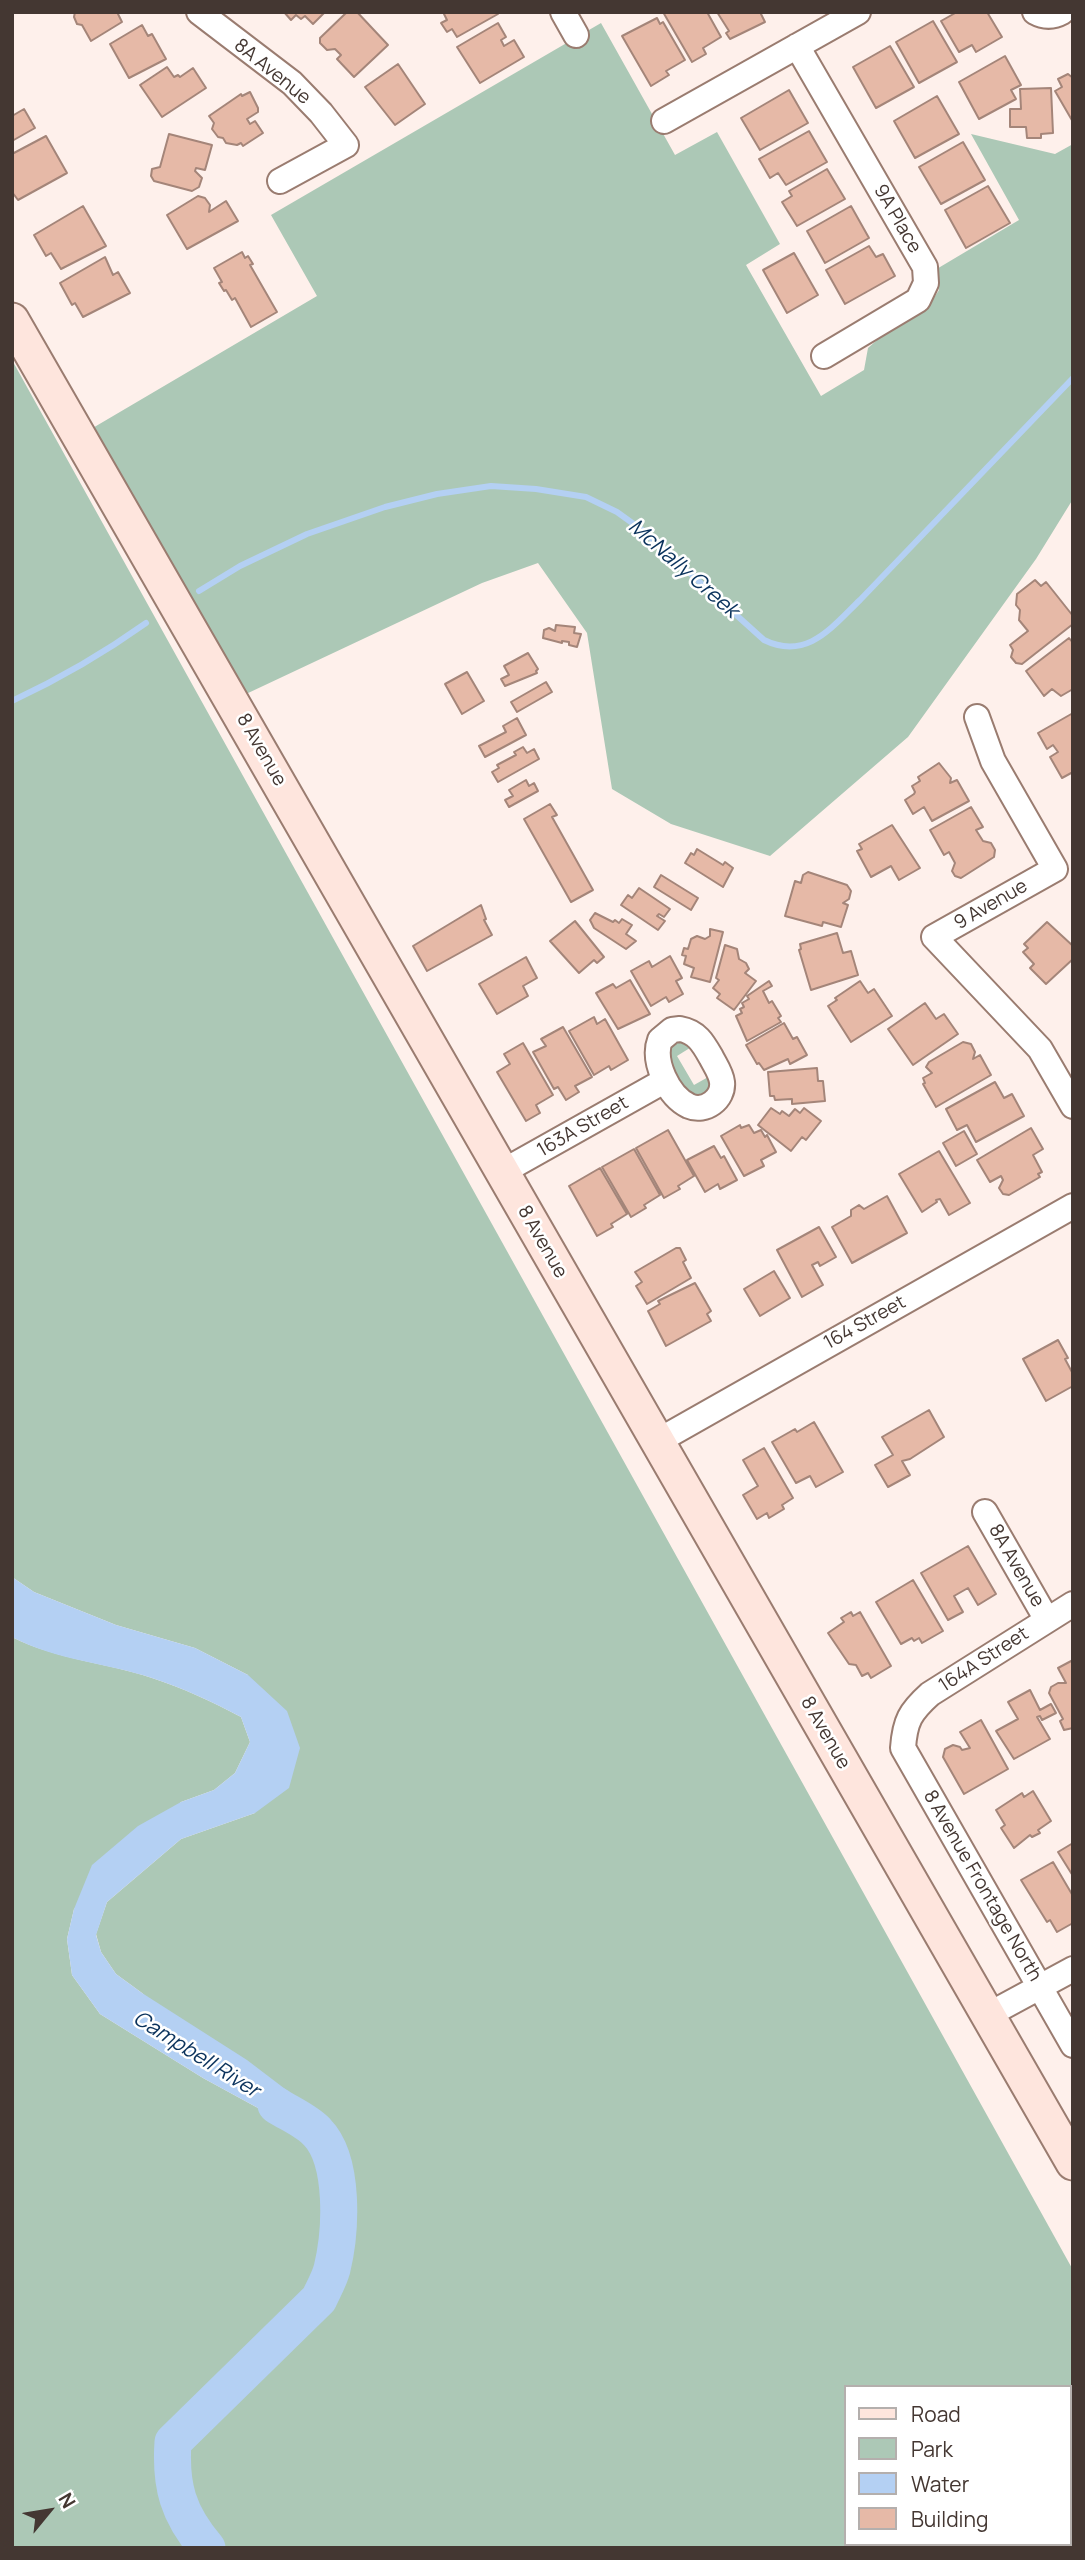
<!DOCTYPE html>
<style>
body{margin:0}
#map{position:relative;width:1085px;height:2560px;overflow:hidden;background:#fef0eb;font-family:Manrope,sans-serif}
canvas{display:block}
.frame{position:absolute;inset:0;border:14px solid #443732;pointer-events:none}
.legend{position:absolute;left:844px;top:2385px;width:228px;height:161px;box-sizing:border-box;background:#fff;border:2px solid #b4afad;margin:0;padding:9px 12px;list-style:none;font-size:21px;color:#443732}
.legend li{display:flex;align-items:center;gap:14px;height:35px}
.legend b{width:35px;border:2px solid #b4afad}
.north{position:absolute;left:14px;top:2476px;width:70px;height:70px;-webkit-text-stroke:5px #fff;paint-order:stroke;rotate:60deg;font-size:19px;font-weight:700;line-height:28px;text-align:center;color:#443732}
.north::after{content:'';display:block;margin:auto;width:24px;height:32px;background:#443732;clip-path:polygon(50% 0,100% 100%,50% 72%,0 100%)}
</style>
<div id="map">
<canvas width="1085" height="2560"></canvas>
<div class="frame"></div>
<ul class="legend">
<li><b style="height:9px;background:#fee5dd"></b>Road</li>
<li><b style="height:19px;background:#acc8b6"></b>Park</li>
<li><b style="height:19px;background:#b4d0f3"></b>Water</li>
<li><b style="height:19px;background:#e6b9a7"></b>Building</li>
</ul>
<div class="north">N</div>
</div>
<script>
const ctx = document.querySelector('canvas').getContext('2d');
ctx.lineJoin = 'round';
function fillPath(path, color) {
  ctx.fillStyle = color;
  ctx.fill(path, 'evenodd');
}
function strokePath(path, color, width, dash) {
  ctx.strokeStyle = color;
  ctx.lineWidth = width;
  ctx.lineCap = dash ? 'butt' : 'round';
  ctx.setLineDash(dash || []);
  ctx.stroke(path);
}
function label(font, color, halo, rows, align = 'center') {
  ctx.font = font + ' Manrope,sans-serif';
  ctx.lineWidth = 5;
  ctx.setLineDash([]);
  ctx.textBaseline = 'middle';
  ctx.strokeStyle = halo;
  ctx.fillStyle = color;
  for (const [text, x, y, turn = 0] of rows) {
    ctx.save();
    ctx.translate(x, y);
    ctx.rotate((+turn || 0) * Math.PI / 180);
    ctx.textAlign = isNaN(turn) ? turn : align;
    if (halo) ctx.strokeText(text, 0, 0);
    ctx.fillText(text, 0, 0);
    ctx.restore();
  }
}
fillPath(new Path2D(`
 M601,23L675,155L717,132L780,244L746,265L821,396L864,370L868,348L877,340L926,310L939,290L935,270L1019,220L971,134L1055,154L1073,144V499L1036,559L908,737L770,856L671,824L612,789L587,633L538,563L482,583L246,694L91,429L317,296L271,215Z
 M12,360L1073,2270V2548H12V1637C55,1659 107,1663 152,1678C183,1688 213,1702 241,1717L250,1742L235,1773L214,1790L181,1802L74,1909L67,1939L72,1975L100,2014L203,2078L258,2108L289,2132L142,1993L116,1974L101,1952L96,1934L107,1902L181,1839L255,1813L248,1675L195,1648L116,1625L34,1592L12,1577ZM845,2387H1069V2544H845Z
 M680,1039L693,1046L677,1056L694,1085L710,1076L709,1092L697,1097C680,1086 669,1066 669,1046Z`), '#acc8b6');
fillPath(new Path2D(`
 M12,1577L34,1592L116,1625L195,1648L248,1675L287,1711L300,1748L289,1788L255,1813L181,1839L107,1902L96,1935L101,1952L116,1974L142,1993L247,2060L293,2095L317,2131L289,2132L258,2108L203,2078L100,2014L72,1975L67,1939L74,1909L92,1865L138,1826L181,1802L214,1790L235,1773L250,1742L241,1717C213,1702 183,1688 152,1678C107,1663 55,1660 12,1637Z`), '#b4d0f3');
strokePath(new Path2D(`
 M199,591L240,566L307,534L385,507L437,494L491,486L536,489L586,497L617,512L642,530L764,640C807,661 832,627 860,600L1073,378
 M12,701C59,679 104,653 146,623`), '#b4d0f3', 6);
strokePath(new Path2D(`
 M207,2548C178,2514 170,2486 173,2442L319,2299C323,2290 329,2280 332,2269C341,2232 345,2161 317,2132C307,2121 288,2113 276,2105`), '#b4d0f3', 37);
const building = new Path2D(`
 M75,12H117L122,22L91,41L82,25L77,24L74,17Z
 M284,12H325L313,24L305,16L301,19L296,15L291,20Z
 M347,12H357L388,45L354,77L337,59L341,55L335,49L327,50L320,43V38Z
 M443,12H497L498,14L457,37L452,29L447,32L441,23L447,20Z
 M663,12H707L721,37L703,48L706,54L692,62Z
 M717,12H760L765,22L730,39L726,33L729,31Z
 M957,12H987L1002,37L976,52L972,45L959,52L941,21Z
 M657,18L660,24L663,22L685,60L666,71L669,75L651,86L622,36Z
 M933,21L957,62L919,83L896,42Z
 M498,23L506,37L501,40L504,46L514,40L524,57L480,83L457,47Z
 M142,25L148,36L152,34L166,59L129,78L110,44Z
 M890,46L914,87L876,108L853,67Z
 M1005,56L1021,85L1011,90L1016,99L979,119L959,82Z
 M398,64L425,104L395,125L365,87Z
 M167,67L174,77L178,75L180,77L193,68L206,88L162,117L140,85Z
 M1068,74L1073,78V122L1055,91L1062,87L1058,79Z
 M1051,88L1053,133L1041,134V138H1027L1026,127H1010V109H1021L1020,89Z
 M789,90L808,123L760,150L741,118Z
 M250,92L258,108V112L247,119L250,124L255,121L263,133L243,146L241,143L237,145L226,143L223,138L218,137L212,129L214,123L209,116L241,94L242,96Z
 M937,96L959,134L915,158L894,121Z
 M24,109L35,128L12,141V116Z
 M809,131L827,162L786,185L778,173L770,178L759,159Z
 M169,134L212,145L205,170L196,168L195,171L202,178L199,187L192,191L154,181L151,176L152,169L160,167Z
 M46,136L67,173L18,200L12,192V154Z
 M963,142L985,180L941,204L919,167Z
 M827,169L845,199L797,226L782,202L792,196L789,191Z
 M988,186L1010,223L966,248L945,210Z
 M198,196L205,198L210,205L209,212L226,201L238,221L187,249L167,215Z
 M83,206L106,246L61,269L51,253L46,256L34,235Z
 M851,206L869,238L825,263L807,231Z
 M869,246L876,257L883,254L895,276L845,304L826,270Z
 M242,252L245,258L248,256L253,264L250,265L277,312L251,327L235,298L232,300L226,290L224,291L219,283L222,282L214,268Z
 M794,253L818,295L787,313L763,270Z
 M105,257L113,275L118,272L130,293L83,317L75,303L72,305L60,283Z
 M1035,580L1041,586L1046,582L1073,616V624L1022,664L1016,663L1011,657L1013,650L1010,645L1028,631L1019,620L1020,610L1016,605L1017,594Z
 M556,625L575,627L574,633L581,634L577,647L569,645V642L562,641V643L543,638L544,630L549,628L555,631Z
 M1069,638L1073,643V689L1061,696L1052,689L1044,696L1026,671Z
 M528,653L538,669L536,671L537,673L505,686L501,679L509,675L504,666Z
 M467,672L484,701L462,714L445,684Z
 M546,682L552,692L517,712L511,702Z
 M1073,713V772L1062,778L1050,757L1058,752L1053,745L1047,749L1038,733Z
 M517,718L526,735L485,757L479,746L506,732L503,726Z
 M523,747L527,753L534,749L539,759L498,782L492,772L499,768L497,765L516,755L514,752Z
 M939,763L951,778L950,783L957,780L969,801L932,821L924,807L913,814L905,800L914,794L915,792L912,786L920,781L918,777Z
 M526,780L529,786L534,783L538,791L509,807L505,800L513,796L509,790Z
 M550,804L557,815L552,817L593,890L571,902L524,819Z
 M971,807L983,827L976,830L983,841L991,843L995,850L994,857L961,878L955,876L952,871L955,863L949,852L944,855L930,830Z
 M892,825L920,868L899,880L891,866L871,877L857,851L862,849L859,844Z
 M697,849L723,865L725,862L733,868L723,887L685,863L691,853L694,855Z
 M808,872L847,885L851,891L849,899L843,903L848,905L841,927L823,922L822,926L785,916L795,881L801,883L803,875Z
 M661,875L698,898L691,910L654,887Z
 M639,888L670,909L664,917L659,914L657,916L665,921L658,930L621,905L628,895L632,898Z
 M481,905L486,919L484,920L492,935L427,971L413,946Z
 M595,913L613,922L615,920L619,923L622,919L632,925L626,934L636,941L626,949L594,928L590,920Z
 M575,921L604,957L597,963L594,960L579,973L550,941Z
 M1047,922L1073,946V959L1046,984L1030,968L1034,964L1023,952L1028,948L1024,944Z
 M710,929L723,932L710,982L691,977L694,968L684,964L686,956L682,955L684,948L688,949L691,939L697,936L705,939L710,936Z
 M837,933L843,953L851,951L858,975L811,990L799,950L801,949L800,944Z
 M725,945L737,949L739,959L746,963L749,969L745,973L756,981L734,1010L717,998L720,994L713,988L719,980L716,978Z
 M670,956L682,978L676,981L683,994L669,1002L666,997L651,1006L631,971L649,961L652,967Z
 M526,957L537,978L523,986L528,996L497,1014L479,984Z
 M630,980L650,1014L618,1029L596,993L613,984L616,988Z
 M769,981L772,986L763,991L769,1003L772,1001L781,1016L778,1018L781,1022L747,1041L736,1016L742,1013L740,1009L744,1007L742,1003L749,999L747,996Z
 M860,981L868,993L874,989L892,1016L851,1042L828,1006L837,1000L835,998Z
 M925,1003L936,1019L944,1014L958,1034L913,1065L888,1029Z
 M594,1017L597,1024L605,1019L628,1060L611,1070L609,1066L594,1075L569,1031Z
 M784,1023L793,1039L797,1037L807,1055L790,1064L788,1059L764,1070L759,1063L757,1064L746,1045Z
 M563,1027L592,1077L575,1086L579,1092L566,1100L558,1087L554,1089L533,1052L546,1046L541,1039Z
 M963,1042L971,1044L975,1052L973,1059L980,1055L991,1075L936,1107L923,1084L925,1083L923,1078L932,1073L926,1067L929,1062Z
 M523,1043L553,1095L536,1105L540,1113L526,1121L497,1072L510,1064L504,1054Z
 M817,1068L818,1081H823L825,1101L792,1104V1099L775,1100L774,1096H770L768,1072Z
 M995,1082L1004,1098L1012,1094L1024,1116L976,1142L967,1125L957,1130L946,1109Z
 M771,1108L780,1114L782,1111L789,1116L795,1109L800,1113L804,1108L821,1121L806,1140L802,1137L791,1151L758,1125Z
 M740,1125L741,1128L749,1125L754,1133L761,1130L765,1137L767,1135L776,1152L761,1160L764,1166L744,1176L721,1136Z
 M1031,1128L1043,1149L1033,1155L1042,1172L1038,1174L1040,1177L1009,1195L1003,1194L999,1188L1003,1180L1001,1176L990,1182L977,1160Z
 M668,1130L694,1176L678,1186L680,1189L664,1198L636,1148Z
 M964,1131L977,1154L956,1166L943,1143Z
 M714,1146L721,1158L724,1156L737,1180L720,1189L718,1184L705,1192L687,1160Z
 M634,1149L660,1195L644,1205L646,1208L631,1217L602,1167Z
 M939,1151L970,1203L949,1215L940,1199L936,1200L937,1202L922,1212L899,1174Z
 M600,1168L627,1214L611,1224L613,1227L597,1236L569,1186Z
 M887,1196L907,1233L852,1263L832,1227L851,1216V1210L859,1205L864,1209Z
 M819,1227L836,1257L820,1266L818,1262L812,1265L823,1285L802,1297L777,1250Z
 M676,1248H680L686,1260L683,1262L691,1278L647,1304L636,1286L642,1282L635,1272Z
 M774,1271L790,1298L760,1316L744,1289Z
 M695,1283L711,1311L707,1314L711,1321L666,1346L648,1311L660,1304L658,1301Z
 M1058,1340L1068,1358L1065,1359L1073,1374V1386L1046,1401L1023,1359Z
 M929,1410L944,1437L910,1459L902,1461L910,1475L888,1487L875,1465L893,1455L882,1437Z
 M814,1422L843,1472L816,1487L810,1476L796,1483L772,1442L795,1429L797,1432Z
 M764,1448L793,1498L782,1505L784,1509L769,1518L767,1513L757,1519L743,1495L758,1486L743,1460Z
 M968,1546L996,1594L978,1605L968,1588L954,1596L963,1612L948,1620L921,1573Z
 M913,1580L943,1631L922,1643L919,1638L914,1641L912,1638L901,1644L876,1602Z
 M851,1612L853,1616L860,1612L891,1666L871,1678L868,1673L862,1676L856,1665L849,1664L828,1633L844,1622L841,1618Z
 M1073,1660V1728L1064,1730L1060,1721L1063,1719L1049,1693L1051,1687L1058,1683H1066L1058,1668Z
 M1030,1690L1040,1710L1051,1704L1056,1713L1042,1720L1040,1716L1037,1717L1050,1739L1014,1759L996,1731L1018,1719L1008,1702Z
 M981,1720L1008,1769L964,1794L943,1757L945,1749L953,1745L960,1747L962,1750L970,1748L960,1732Z
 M1033,1791L1051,1821L1038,1830L1040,1833L1032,1837L1030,1835L1014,1848L1001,1828L1005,1825L996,1810L1022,1793L1024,1797Z
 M1073,1843V1876L1058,1852Z
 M1053,1862L1073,1896V1923L1057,1932L1050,1920L1047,1922L1021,1880Z`);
fillPath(building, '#e6b9a7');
strokePath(building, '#a48579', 2);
const street = new Path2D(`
 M199,12L292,83L321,113L346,145L280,181
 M563,12L576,35
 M1035,12C1044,17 1053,17 1062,12
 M797,46L925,267L926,283L918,300L824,356
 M664,121L858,12
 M977,717L993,761L1055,869L934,937L1040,1049L1073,1106
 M680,1029C697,1032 703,1043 711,1057C715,1065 721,1073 722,1082C724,1099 705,1113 689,1106C668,1096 652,1061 660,1040L672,1030Z
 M502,1172L664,1081
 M658,1441L1073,1206
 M985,1512L1047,1620
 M1073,1604L930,1694C910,1712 905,1721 903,1748L1073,2045
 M988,2015L1073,1969`);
const secondary = new Path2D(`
 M12,320L1073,2163`);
strokePath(street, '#9a7c70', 28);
strokePath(secondary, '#9a7c70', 37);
strokePath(street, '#fff', 24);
strokePath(secondary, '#fee5dd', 33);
label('19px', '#443732', '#fff', [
 ["8A Avenue",272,72,39],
 ["9A Place",897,219,60],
 ["8 Avenue",261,750,60],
 ["9 Avenue",991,905,-30],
 ["163A Street",583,1127,-30],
 ["8 Avenue",542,1242,60],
 ["164 Street",865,1323,-29],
 ["8A Avenue",1016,1566,60],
 ["164A Street",984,1660,-33],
 ["8 Avenue",825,1733,60],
 ["8 Avenue Frontage North",982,1886,60]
]);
label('italic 21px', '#0a325c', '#fff', [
 ["McNally Creek",683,569,41],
 ["Campbell River",196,2055,32]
]);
</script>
